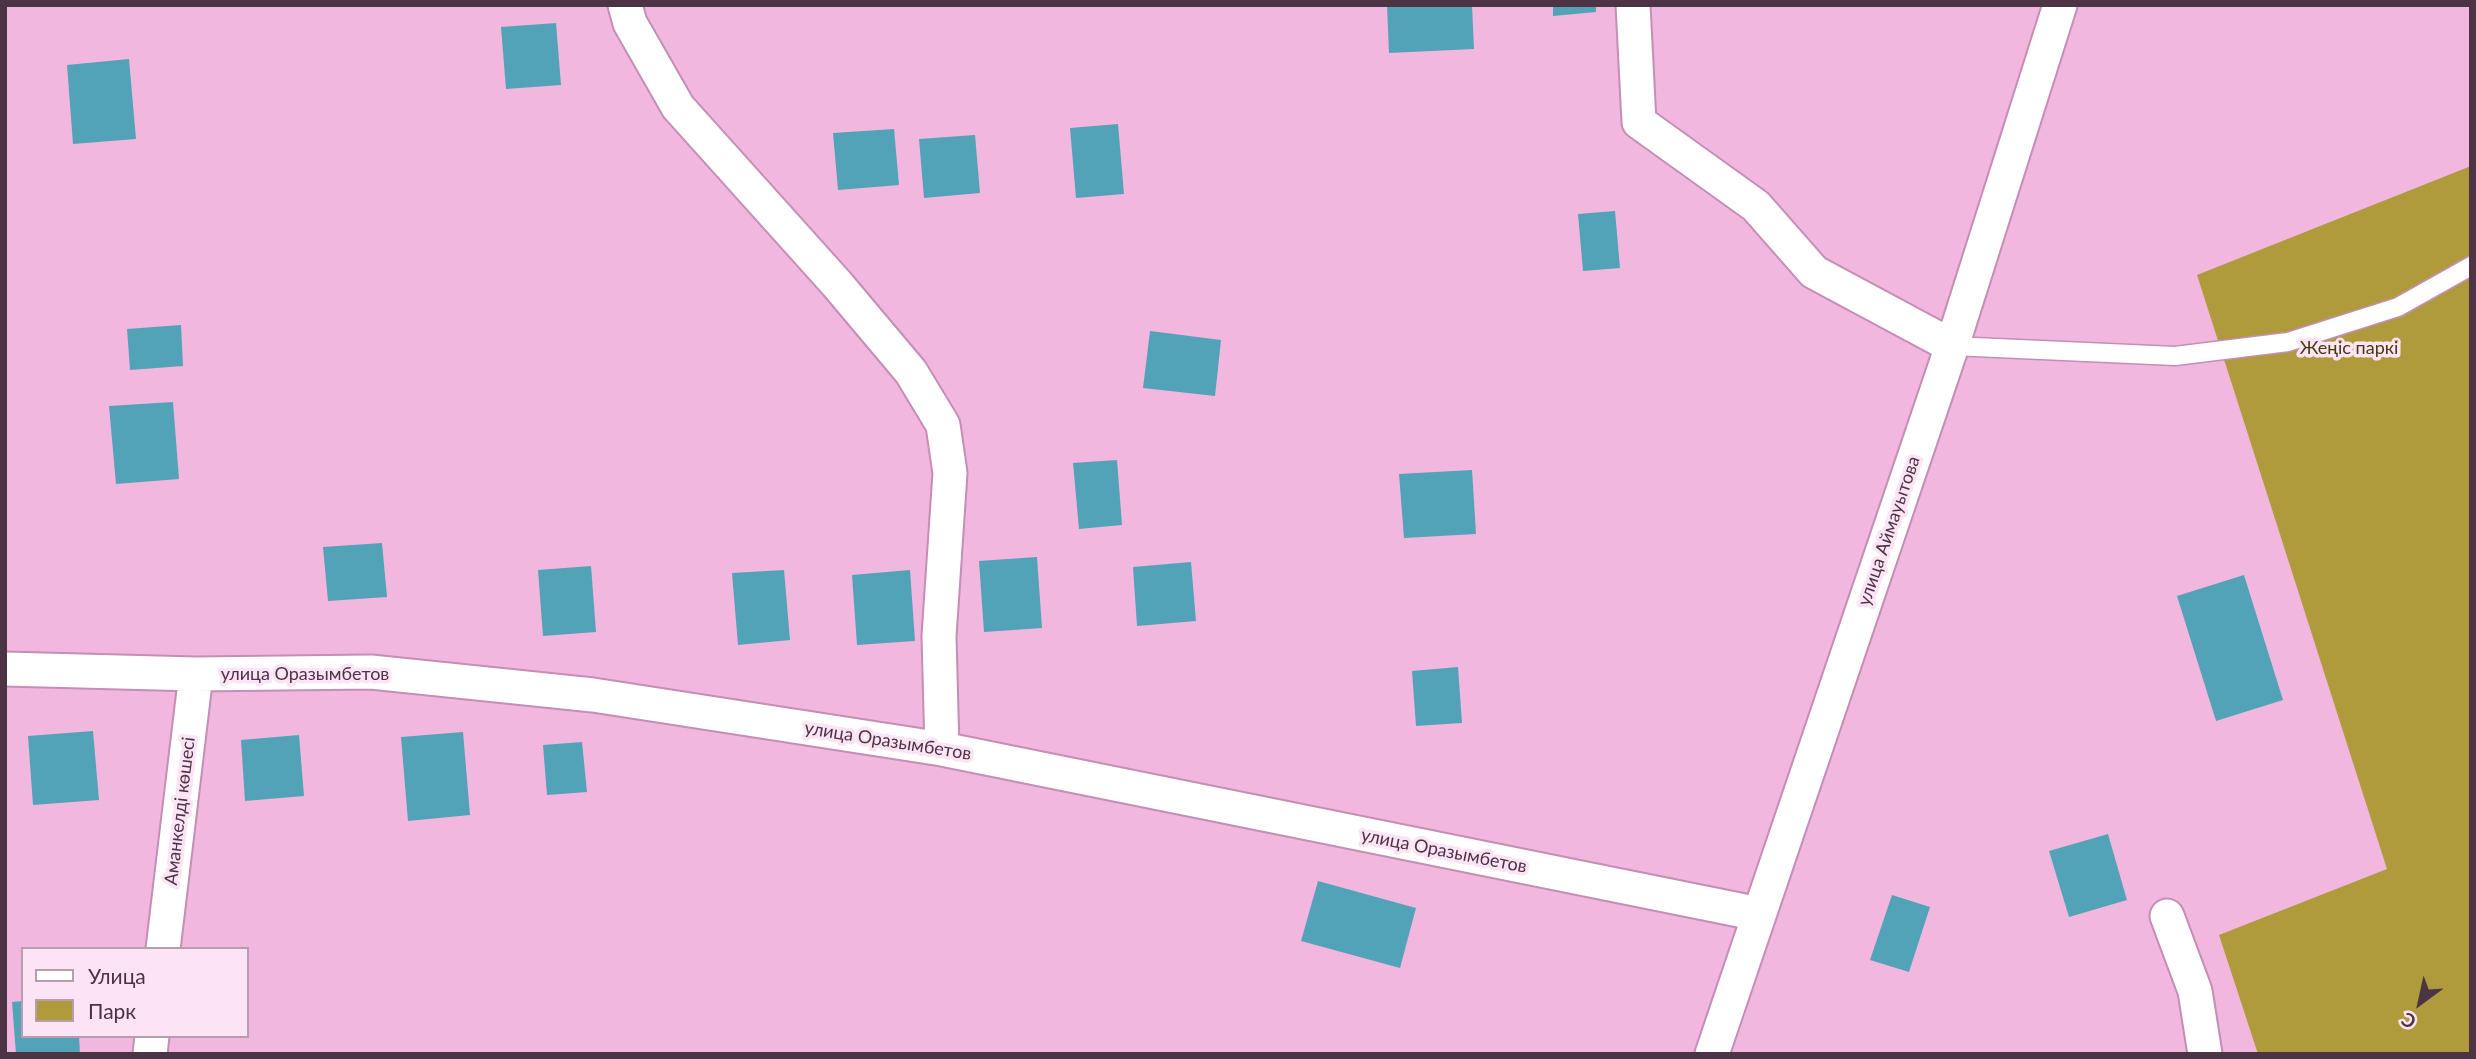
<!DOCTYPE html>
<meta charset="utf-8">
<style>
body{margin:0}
#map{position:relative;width:2476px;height:1059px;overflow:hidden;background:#f1b7df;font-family:Lato,sans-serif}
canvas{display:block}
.frame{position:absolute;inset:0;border:7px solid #4c3445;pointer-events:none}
.legend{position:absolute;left:21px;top:947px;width:228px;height:91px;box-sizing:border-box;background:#fce4f4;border:2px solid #b69eae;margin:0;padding:9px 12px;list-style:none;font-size:21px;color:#4c3445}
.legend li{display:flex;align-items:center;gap:14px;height:35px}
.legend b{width:35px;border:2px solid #b69eae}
.north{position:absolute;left:2385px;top:968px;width:70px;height:70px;-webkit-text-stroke:5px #fce4f4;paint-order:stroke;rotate:213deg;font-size:19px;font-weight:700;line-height:28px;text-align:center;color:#4c3445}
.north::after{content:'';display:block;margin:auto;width:24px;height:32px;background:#4c3445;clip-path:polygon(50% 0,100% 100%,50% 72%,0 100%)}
</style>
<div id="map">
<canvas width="2476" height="1059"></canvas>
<div class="frame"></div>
<ul class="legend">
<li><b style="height:9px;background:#fff"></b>Улица</li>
<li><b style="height:19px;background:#af9b3c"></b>Парк</li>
</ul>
<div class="north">С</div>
</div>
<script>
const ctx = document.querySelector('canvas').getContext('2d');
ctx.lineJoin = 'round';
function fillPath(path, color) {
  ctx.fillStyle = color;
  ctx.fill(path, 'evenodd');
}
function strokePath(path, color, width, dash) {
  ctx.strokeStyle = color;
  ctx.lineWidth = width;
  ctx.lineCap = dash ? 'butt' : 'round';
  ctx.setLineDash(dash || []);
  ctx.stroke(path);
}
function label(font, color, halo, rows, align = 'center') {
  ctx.font = font + ' Lato,sans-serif';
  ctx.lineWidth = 7;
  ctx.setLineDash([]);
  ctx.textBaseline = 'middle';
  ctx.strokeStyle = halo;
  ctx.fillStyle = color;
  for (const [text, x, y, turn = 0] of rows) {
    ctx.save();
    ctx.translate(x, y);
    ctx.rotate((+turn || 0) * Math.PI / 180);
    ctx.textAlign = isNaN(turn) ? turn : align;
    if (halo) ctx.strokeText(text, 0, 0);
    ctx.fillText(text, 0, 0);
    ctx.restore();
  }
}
fillPath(new Path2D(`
 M2471,166V1054H2258L2219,935L2387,869L2197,275Z`), '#af9b3c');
fillPath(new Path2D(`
 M1387,5H1472L1474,49L1389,53Z
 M1553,5H1596V12L1553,16Z
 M556,23L561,85L506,89L501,27Z
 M129,59L136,139L73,144L67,65Z
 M1118,124L1124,194L1076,198L1070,128Z
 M894,129L899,185L838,190L833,133Z
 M975,135L980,193L924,198L919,139Z
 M1615,211L1620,268L1583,271L1578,214Z
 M181,325L183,366L130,370L127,329Z
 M1150,331L1221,340L1215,396L1143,388Z
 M173,402L179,479L116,484L109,406Z
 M1117,460L1122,525L1079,529L1073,463Z
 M1472,470L1476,534L1404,538L1399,474Z
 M382,543L387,597L328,601L323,547Z
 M1037,557L1042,628L984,632L979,561Z
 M1191,562L1196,621L1137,626L1133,567Z
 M591,566L596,632L543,636L538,570Z
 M784,570L790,640L738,645L732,573Z
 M910,570L915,641L857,645L852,575Z
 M2244,575L2283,700L2216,721L2177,596Z
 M1458,667L1462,723L1416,726L1412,671Z
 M93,731L99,800L33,805L28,736Z
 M463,732L470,815L408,821L401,737Z
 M299,735L304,796L245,801L241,740Z
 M582,742L587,792L547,795L543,745Z
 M2108,834L2127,900L2069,917L2049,851Z
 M1318,881L1416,908L1400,968L1301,941Z
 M1892,895L1930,907L1909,972L1870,960Z
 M23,1001V1036H79L80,1054H16L12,1002Z`), '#53a3b8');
const lane = new Path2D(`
 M1952,346L2175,356L2288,342L2398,307L2471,266`);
const street = new Path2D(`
 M625,5L630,23L678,107L837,284L911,372L943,425L950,473L939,636L942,749
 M1633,5L1639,122L1756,206L1814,272L1952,346
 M5,669L196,674L371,672L593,695L942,749L1759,914
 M2167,916L2195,991L2205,1054
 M163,949L196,674
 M150,1054L152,1036
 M1712,1054L1952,346L2060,5`);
strokePath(lane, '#c58eb5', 21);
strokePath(street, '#c58eb5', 37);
strokePath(lane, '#fff', 18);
strokePath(street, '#fff', 33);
label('18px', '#443b0f', '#fce4f4', [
 ["Жеңіс паркі",2349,348]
]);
label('18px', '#4c3445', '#fce4f4', [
 ["улица Аймауытова",1889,531,-71],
 ["улица Оразымбетов",305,674],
 ["улица Оразымбетов",888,741,9],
 ["Аманкелді көшесі",180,811,-83],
 ["улица Оразымбетов",1444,851,11]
]);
</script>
